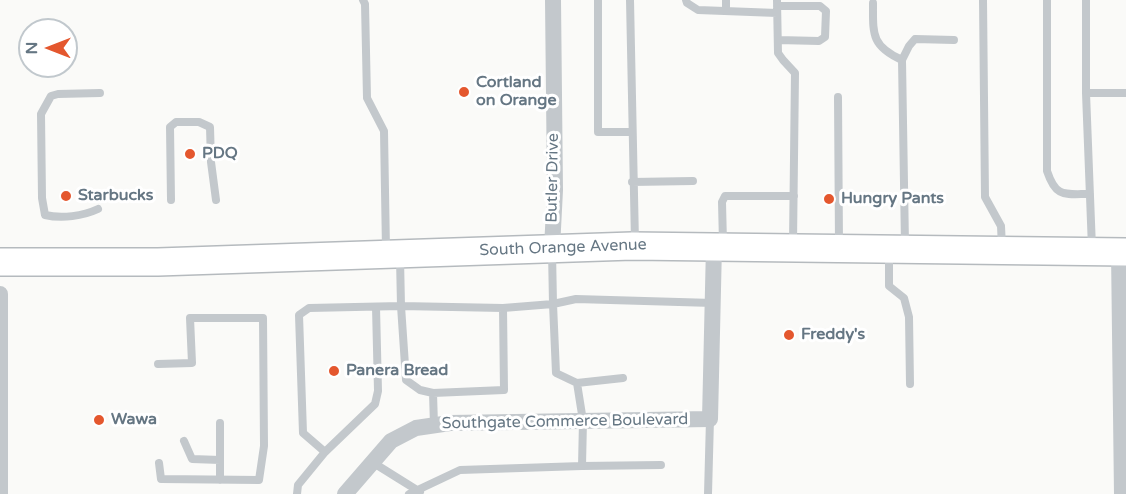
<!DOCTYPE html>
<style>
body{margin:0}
#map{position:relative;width:1126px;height:494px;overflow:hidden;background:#fafaf8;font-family:"Varela Round",sans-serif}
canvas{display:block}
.north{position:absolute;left:18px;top:18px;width:60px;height:60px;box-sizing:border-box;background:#fff;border:2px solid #c1c8cd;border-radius:50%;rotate:270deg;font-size:16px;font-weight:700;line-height:24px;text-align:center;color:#657683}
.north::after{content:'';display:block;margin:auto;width:21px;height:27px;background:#e4572e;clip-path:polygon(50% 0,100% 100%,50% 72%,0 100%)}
</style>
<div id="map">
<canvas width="1126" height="494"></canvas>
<div class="north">N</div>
</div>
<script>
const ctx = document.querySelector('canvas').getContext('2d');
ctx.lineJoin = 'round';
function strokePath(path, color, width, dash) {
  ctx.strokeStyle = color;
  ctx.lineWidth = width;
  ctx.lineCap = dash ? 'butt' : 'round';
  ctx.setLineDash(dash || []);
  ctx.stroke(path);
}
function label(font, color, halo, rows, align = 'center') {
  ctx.font = font + ' "Varela Round",sans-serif';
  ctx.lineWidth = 6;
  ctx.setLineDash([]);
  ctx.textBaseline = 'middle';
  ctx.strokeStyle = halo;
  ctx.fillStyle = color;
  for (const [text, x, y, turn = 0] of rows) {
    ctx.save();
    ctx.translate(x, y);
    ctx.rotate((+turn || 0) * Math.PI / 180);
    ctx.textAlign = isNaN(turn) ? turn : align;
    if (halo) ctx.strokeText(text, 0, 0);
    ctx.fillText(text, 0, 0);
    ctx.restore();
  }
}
const primary = new Path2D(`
 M0,262H158L632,246L1126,252`);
strokePath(primary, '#b5babe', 30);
strokePath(new Path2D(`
 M363,0L365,4L367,98L384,131L386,250
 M598,0V132H632
 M630,0L635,242
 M686,0L687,3L698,10L777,13
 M726,0V11
 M777,0L778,53L783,60L795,73L793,243
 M983,0L985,197L1001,226L1002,247
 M1047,0V171C1056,198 1064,194 1090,194
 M1086,0V93L1092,248
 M873,3C873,34 871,46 902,60
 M777,6H820L826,11L825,37L819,41L778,40
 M1086,93H1126
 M838,97L839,244
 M632,182L693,181
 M171,200L170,127L176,122H199L210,127L211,162L216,200
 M98,209C83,216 62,219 45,215L42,198L41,114L51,96L58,94L100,93
 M723,243L722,202L725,196H794
 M905,245L902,60L909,46L915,39L954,40
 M889,252V286L904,298L909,317L910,384
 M503,308L553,304L552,251
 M158,364L192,363L190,318H263L264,446L259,480L161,479L159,463
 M577,383L623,378
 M433,393L504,390L503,308L401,306L406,380L420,390L433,393L434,425
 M220,423V480
 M184,441L192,459L220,460
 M325,452L303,433L299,315L309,308L401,306L400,258
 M372,462L420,492
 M582,466L661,465
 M297,494L298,485L325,452L375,404L378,391L376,307
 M409,494L460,470L582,466L583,421L577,383L556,373L553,304L576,299L713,303
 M708,494L710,419`), '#c3c8cc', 8);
strokePath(new Path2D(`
 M552,248L555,190L553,0
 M1119,252L1122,494
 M0,294V494
 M345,494L391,441L416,428L450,423L710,419L714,246`), '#c3c8cc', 16);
strokePath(primary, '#fff', 27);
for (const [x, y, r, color] of [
 [464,92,6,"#e4572e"],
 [190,154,6,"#e4572e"],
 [66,196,6,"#e4572e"],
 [829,199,6,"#e4572e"],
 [789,335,6,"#e4572e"],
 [334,371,6,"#e4572e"],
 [99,420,6,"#e4572e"]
]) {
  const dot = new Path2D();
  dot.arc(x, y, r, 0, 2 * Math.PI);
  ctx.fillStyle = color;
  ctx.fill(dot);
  strokePath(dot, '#fff', 2);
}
label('bold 16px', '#657683', '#fff', [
 ["Cortland",476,83],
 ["on Orange",476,101],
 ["PDQ",202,154],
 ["Starbucks",78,196],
 ["Hungry Pants",841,199],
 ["Freddy's",801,335],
 ["Panera Bread",346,371],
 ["Wawa",111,420]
], 'left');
label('16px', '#657683', '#fff', [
 ["Butler Drive",553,178,-89],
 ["South Orange Avenue",563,248,-2],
 ["Southgate Commerce Boulevard",565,422,-1]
]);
</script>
